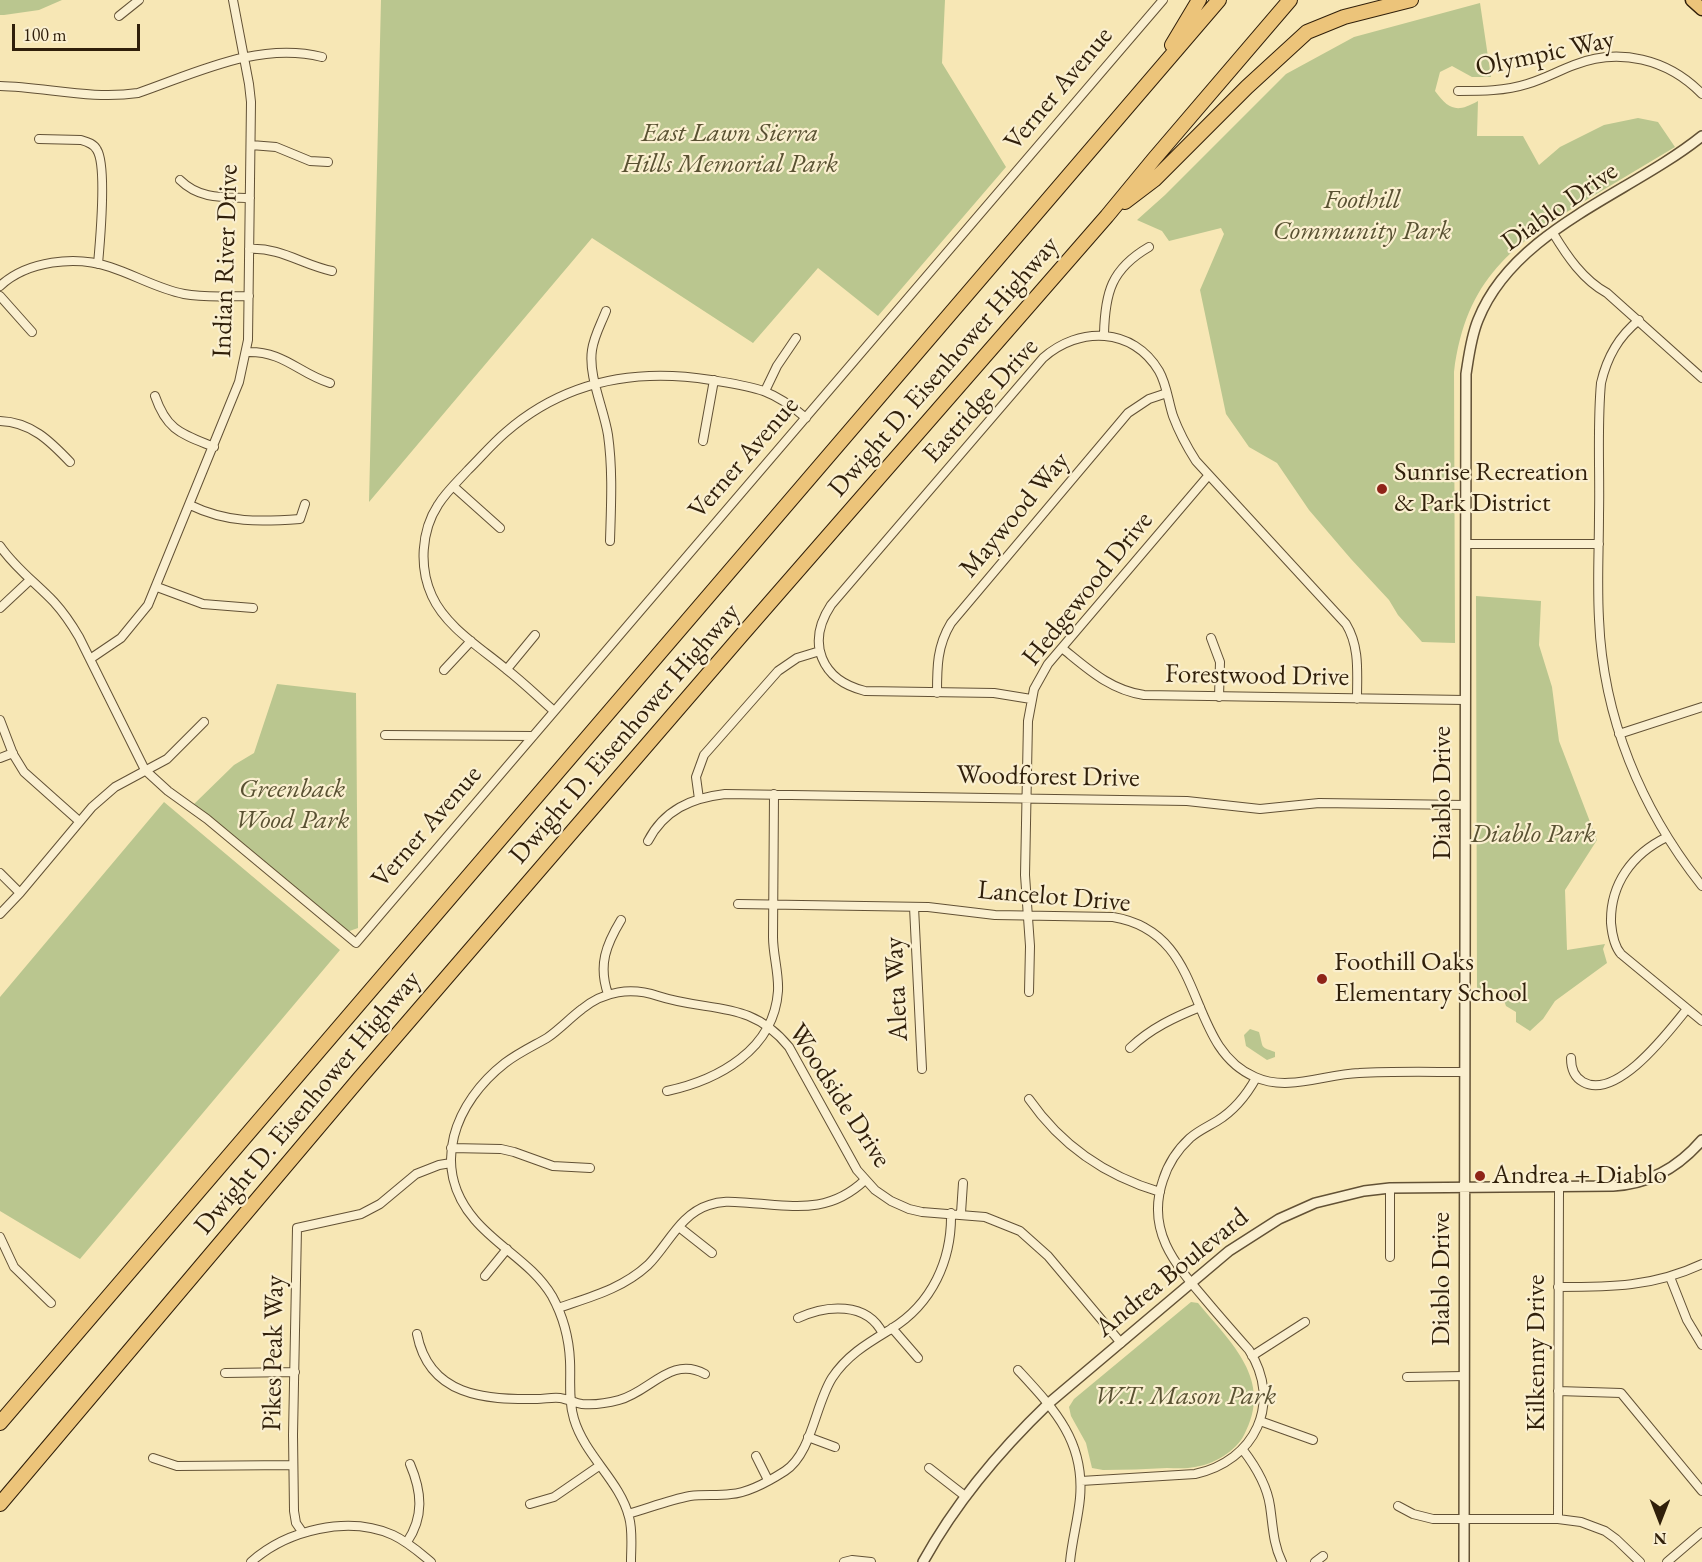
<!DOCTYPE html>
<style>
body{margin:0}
#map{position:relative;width:1702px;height:1562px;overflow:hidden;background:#f7e7b5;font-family:"EB Garamond",serif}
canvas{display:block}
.north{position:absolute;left:1630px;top:1490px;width:60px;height:60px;-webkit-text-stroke:4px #faefcf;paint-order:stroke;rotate:180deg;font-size:16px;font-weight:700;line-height:24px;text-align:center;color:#301f0a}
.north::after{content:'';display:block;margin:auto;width:21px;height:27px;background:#301f0a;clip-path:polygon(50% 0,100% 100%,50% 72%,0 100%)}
.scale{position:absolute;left:12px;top:24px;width:128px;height:27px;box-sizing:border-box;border:3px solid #301f0a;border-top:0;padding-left:8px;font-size:18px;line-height:21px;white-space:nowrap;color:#301f0a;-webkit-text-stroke:4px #faefcf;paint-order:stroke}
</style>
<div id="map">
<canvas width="1702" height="1562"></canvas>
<div class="north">N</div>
<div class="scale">100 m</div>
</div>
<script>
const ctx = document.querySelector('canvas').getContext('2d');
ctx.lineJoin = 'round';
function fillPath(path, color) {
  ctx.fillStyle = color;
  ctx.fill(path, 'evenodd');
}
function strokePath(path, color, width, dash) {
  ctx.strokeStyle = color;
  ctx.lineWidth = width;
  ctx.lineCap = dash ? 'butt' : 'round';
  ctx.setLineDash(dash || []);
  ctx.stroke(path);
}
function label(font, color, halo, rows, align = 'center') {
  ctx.font = font + ' "EB Garamond",serif';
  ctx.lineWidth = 4.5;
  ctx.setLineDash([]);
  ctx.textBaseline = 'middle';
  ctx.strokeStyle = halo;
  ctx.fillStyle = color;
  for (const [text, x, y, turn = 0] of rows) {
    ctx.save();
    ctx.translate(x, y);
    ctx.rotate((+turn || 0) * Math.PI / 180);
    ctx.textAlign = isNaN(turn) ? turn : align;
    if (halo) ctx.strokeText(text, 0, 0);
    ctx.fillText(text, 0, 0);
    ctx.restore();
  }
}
fillPath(new Path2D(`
 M0,0H62L39,10L4,15H0Z
 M381,0H945L942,63L1006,167L878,316L818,268L753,343L592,238L369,502Z
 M1480,3L1491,77H1472L1452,66L1440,72L1435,91C1449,110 1457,113 1478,101L1477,136H1523L1539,165L1560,147L1604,125L1638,118L1658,122L1675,147C1646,164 1617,182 1588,199C1512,245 1466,278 1454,372L1455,643L1422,642L1398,615L1389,600L1351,559L1309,510L1277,463L1249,447L1226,414L1200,290L1224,234L1221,228L1169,241L1162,231L1137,220L1165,195L1286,74L1354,37Z
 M1476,596L1541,601L1539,645L1552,687L1559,741L1597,840L1565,890L1567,950L1605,944L1603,949L1607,963L1555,1001L1543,1019L1530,1031L1516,1022V1012L1506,1006L1500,989H1477Z
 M277,684L356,693L358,928L344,933L193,805L234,765L254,753Z
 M164,802L340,950L80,1259L0,1211V997Z
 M1250,1029L1259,1032C1264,1049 1259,1046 1275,1052V1057L1267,1060L1246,1046L1244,1035Z
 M1191,1302L1198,1303C1231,1343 1274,1380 1244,1435C1235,1452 1214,1464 1195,1467C1186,1469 1176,1468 1167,1468C1146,1469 1124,1470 1103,1470L1092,1468L1086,1443L1071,1416L1069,1407L1074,1399Z`), '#bac68f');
const minor = new Path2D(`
 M119,16L139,0
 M0,86C46,87 91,100 138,93C196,73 259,41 322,57
 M1458,91C1482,91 1505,91 1527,84C1544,79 1558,71 1574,65C1619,47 1668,59 1702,94
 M39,139L81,140C88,142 94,144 97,150C107,166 100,242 98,264
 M251,145L276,147L310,161L328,162
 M180,180C200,200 225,197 250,198
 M1553,233C1567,256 1583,280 1607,293L1702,378
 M249,249C280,247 303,265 332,271
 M0,286C27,261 75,255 110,267C135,275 158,289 184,294C205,298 228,296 249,296
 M0,296L32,332
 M606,311C601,324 594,336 592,350C588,376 604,409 608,435C613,471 611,506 610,541
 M1639,320C1618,337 1607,357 1601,383C1597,426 1600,471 1599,514C1599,549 1597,584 1599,619C1603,718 1641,809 1702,886
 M1104,334C1105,293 1111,269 1149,247
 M247,352C284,351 298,373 330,383
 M765,391L777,366L796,338
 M155,396C167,431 182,434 214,447
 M0,421C31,422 50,441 70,462
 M703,441L714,380
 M453,486L500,528
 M190,505C227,523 260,522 300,519L305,504
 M1466,544H1599
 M0,546C15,568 36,583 54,602C64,613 72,625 79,637L145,770L168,791L207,819L356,943L1163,0
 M157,587L203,604L253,608
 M0,608L30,580
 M1211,638L1220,662L1219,697
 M1062,648C1088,669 1110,690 1144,695L1465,700
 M90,659L121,638L148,605L239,382L248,340L251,102L249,84L233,0
 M507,669L535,635
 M444,670L471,641
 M937,693C937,667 937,646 951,623L1128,413L1149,399L1167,393
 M1031,699L994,693L865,691C821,680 806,643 831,605L1043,358C1079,326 1133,327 1159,371C1167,385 1168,401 1173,416C1179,432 1187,447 1196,461L1346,624C1360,647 1357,673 1357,699
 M554,711C538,697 523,682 506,669C481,648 446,627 432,596C419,568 421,531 438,505C446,492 458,481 468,470C481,457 493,443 506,432C565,381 636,368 711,380C754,387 771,388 806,418
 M0,720L13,754L24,772L79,821
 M1619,734L1702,707
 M385,735L533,736
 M0,758L13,753
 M699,799L696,777L704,755L778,671L797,658L820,651
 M1667,837C1632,854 1610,884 1611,923C1612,934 1614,946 1621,954L1702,1021
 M648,841C664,810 691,798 725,794L1187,801L1260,809L1319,803L1465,805
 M0,873L20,893
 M738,904L928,907L995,915L1113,917C1210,933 1183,1046 1255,1077C1288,1092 1325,1074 1359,1073C1394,1071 1430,1072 1465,1072
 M914,907L922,1069
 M0,914L20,893L92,807L115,787L167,759L204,722
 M1029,992L1030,946L1025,875L1028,721L1034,689L1048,664L1208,476
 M608,994C598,965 606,945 621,920
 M1130,1048C1151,1028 1175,1017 1200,1007
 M1571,1058C1571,1068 1574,1077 1583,1082C1617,1101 1669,1031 1687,1009
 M667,1091C718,1080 774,1050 778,991C779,973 773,955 773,937C773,889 774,842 774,794
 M1029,1099C1061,1145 1106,1176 1160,1192
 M451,1148L501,1149L514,1152L553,1166L590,1168
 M961,1213L963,1183
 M679,1227L712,1253
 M0,1237L14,1267L51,1303
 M1390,1257V1188
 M485,1276L507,1249
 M1670,1277L1687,1320L1702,1345
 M1558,1287C1611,1287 1653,1287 1702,1264
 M558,1308C590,1297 622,1289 648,1265C668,1245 680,1214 709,1205C723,1200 735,1202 750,1203C795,1206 829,1214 865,1180
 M798,1318C826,1305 867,1301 883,1334
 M892,1328L918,1358
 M417,1334C429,1396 485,1400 537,1399C544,1399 553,1397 560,1398C567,1399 575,1403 582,1404C594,1405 608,1403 619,1400C650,1392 671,1355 705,1374
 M1252,1356L1305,1322
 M1018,1370C1054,1409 1085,1441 1080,1498C1078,1520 1072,1540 1070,1562
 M225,1373L295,1372
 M1407,1377L1464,1376
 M1558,1391L1621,1393L1702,1491
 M1260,1421L1313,1440
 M808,1437L835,1447
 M1243,1450C1256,1467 1267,1485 1270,1506C1273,1526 1273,1544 1282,1562
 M756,1456L768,1480
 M153,1458L177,1466L293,1465
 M929,1468L965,1496
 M1081,1481L1195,1474C1255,1461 1283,1403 1249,1350C1234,1333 1219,1316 1204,1298C1174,1263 1146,1230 1163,1180C1168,1164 1177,1150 1190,1138C1198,1131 1207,1127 1217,1121C1235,1110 1246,1096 1256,1078
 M530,1504L554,1497L599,1466
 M1398,1506L1413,1514L1433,1519H1558L1581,1522L1605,1531L1616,1539L1640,1562
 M628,1514C649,1508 669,1500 690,1496C704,1494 717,1496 731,1494C748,1493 771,1480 785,1471C812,1453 815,1405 832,1378C847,1355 868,1343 891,1329C932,1304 952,1260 951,1213
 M1558,1519L1559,1187
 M303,1533L296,1523L294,1511L293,1435L297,1228L361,1214L380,1204L416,1174L439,1165L451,1163
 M407,1542C424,1517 422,1492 410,1464
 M251,1562C287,1530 348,1515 393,1535C408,1542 419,1552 431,1562
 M631,1562C631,1547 633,1531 629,1517C620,1481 585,1456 574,1419C568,1400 571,1380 570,1361C569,1338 563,1316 552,1296C533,1264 499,1248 475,1220C429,1167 455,1102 505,1063C518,1053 533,1046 547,1038C560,1029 570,1018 582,1009C604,991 631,987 658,996C710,1013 750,999 789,1047L857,1170L875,1190L891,1201L909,1209L922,1212L985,1217L1020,1231L1048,1256L1121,1343
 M844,1562L852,1560L871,1562
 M1315,1562L1323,1556
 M1667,1562L1702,1532`);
const tertiary = new Path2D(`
 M923,1562C956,1502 999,1451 1049,1403L1229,1251L1279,1219L1315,1203L1364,1191L1390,1188L1613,1186C1650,1184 1678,1168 1702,1140
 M1464,1562L1466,374C1469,355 1471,337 1478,320C1514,229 1630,194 1702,136`);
const primary = new Path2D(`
 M1692,0L1702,9`);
const motorway = new Path2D(`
 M1172,45L1199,0
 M1125,202L1154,180L1247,87L1307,32L1344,17L1411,0
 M0,1423L1219,0
 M0,1504L359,1079L740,637L1107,216L1154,159L1290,0`);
strokePath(minor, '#625135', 10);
strokePath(tertiary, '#625135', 12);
strokePath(primary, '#301f0a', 15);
strokePath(motorway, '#301f0a', 16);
strokePath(minor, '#faefcf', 8);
strokePath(tertiary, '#faefcf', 9);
strokePath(primary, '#ecc47a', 12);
strokePath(motorway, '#ecc47a', 14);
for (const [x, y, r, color] of [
 [1382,489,6,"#8f2418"],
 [1322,979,6,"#8f2418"],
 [1480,1176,6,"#8f2418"]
]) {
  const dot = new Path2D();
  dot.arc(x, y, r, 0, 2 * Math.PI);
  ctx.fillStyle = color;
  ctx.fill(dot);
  strokePath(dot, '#faefcf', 2);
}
label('27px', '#301f0a', '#faefcf', [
 ["Olympic Way",1545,54,-12],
 ["Verner Avenue",1059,89,-50],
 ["Diablo Drive",1560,207,-35],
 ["Indian River Drive",226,261,-88],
 ["Dwight D. Eisenhower Highway",944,367,-49],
 ["Eastridge Drive",981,401,-48],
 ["Verner Avenue",744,458,-49],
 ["Maywood Way",1015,515,-50],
 ["Hedgewood Drive",1088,589,-51],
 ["Forestwood Drive",1257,676,1],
 ["Dwight D. Eisenhower Highway",625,734,-49],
 ["Woodforest Drive",1048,777,1],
 ["Diablo Drive",1443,793,-90],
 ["Verner Avenue",427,827,-49],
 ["Lancelot Drive",1054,897,5],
 ["Aleta Way",897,989,-93],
 ["Woodside Drive",839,1096,57],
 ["Dwight D. Eisenhower Highway",308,1103,-50],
 ["Andrea Boulevard",1172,1273,-39],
 ["Diablo Drive",1442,1279,-90],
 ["Pikes Peak Way",274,1353,-89],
 ["Kilkenny Drive",1537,1353,-90]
]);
label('italic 27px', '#595132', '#faefcf', [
 ["East Lawn Sierra",730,134],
 ["Hills Memorial Park",730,165],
 ["Foothill",1362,201],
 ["Community Park",1362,232],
 ["Greenback",292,790],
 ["Wood Park",292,821],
 ["Diablo Park",1533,835],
 ["W.T. Mason Park",1185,1397]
]);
label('27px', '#301f0a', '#faefcf', [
 ["Sunrise Recreation",1394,473],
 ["& Park District",1394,504],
 ["Foothill Oaks",1334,963],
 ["Elementary School",1334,994],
 ["Andrea + Diablo",1492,1176]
], 'left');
</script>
